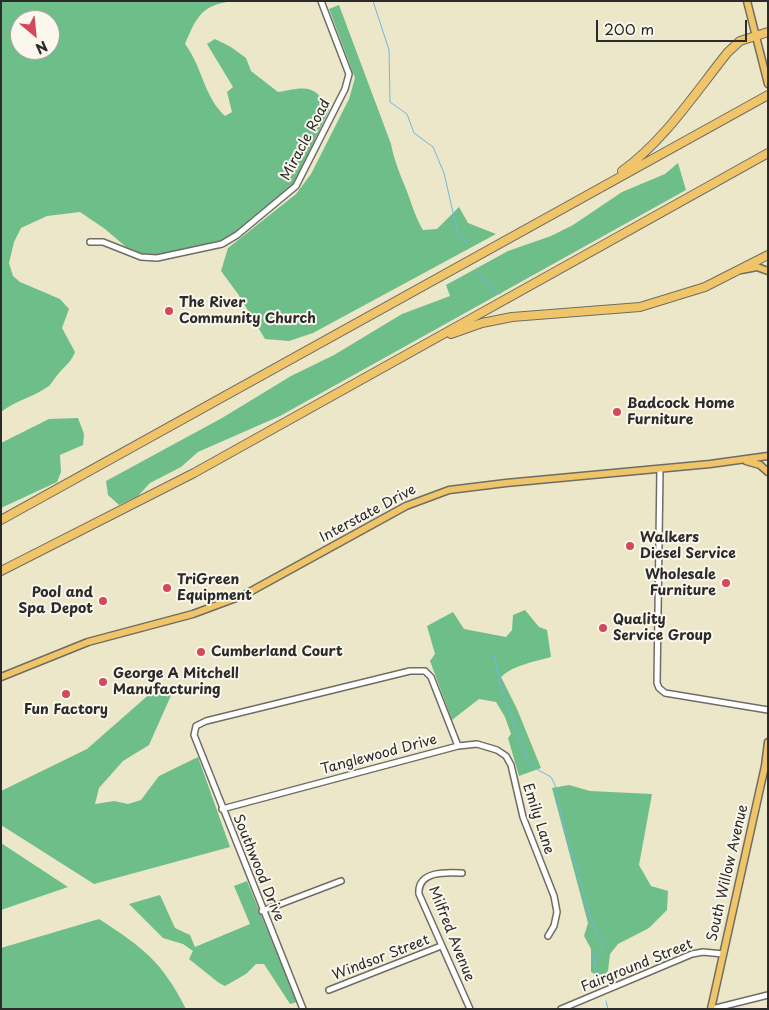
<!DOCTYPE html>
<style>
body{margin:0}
#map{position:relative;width:769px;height:1010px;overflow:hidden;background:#ede7ca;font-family:"Playpen Sans",sans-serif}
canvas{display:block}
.frame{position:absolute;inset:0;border:2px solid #2b2b2b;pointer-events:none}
.north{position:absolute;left:10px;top:10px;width:50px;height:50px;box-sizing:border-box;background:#fbf7ec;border:1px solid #a8a59f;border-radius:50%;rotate:152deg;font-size:14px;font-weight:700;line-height:20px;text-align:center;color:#2b2b2b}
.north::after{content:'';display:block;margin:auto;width:18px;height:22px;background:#d1495b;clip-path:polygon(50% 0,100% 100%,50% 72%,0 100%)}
.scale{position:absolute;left:596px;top:20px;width:151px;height:22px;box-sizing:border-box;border:2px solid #2b2b2b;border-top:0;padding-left:6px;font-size:15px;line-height:18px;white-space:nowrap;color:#2b2b2b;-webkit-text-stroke:4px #fbf7ec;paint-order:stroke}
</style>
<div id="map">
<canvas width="769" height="1010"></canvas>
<div class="frame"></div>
<div class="north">N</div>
<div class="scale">200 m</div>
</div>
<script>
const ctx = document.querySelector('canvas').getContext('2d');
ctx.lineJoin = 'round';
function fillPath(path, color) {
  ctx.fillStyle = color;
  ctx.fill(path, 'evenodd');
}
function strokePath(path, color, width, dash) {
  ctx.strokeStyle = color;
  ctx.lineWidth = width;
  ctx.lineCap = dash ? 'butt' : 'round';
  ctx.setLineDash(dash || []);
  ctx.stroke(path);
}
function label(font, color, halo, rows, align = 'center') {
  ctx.font = font + ' "Playpen Sans",sans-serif';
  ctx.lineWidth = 4;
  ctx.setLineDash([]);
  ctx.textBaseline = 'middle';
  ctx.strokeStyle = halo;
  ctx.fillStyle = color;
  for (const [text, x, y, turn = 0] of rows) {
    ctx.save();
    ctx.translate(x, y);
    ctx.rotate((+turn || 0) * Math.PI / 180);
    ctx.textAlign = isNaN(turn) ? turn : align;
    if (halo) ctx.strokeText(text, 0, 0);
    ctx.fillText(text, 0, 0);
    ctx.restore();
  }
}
fillPath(new Path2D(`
 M1,1H247C240,2 233,1 227,2C200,6 195,21 185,44C202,66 204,97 225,116L232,112L227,92L233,87L207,44L215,39L231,47L246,58L251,71L278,92C305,87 315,83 329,110L294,184L236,233L222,240L162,255L143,254L126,247L105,229L80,212L47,216L21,228L14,242L9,263L13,276L20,282L60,299L69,309L62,328L75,352C71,362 66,365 59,373C55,377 53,382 49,386C34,397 16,400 1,412ZM20,20H50V50H20Z
 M339,5L391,144C394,160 400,174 406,189C412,204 415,217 423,230L437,229L459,207L468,223L496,234L313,333L289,341L265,339L238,294L221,271L228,248L296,194L311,174L349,99L355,78L329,9Z
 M678,163L686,190L280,416L198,452L181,467L150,483L138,496L119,505L108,495L106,481L222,418L291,376L334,355L402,314L450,296L446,285L508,251L551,236L573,225L622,192L665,174Z
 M78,418L84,434L83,445L60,455L61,472L57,482L1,508V443L49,419Z
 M525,610L539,627L547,630L551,657C534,662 513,665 501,677L517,709L541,768L519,776L508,738L511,734L505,717L496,702L479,699L452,720L430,661L435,654L427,626L453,612L464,629L506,637L512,630L513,615Z
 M161,684L173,691L149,745L123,761L99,788L95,804L114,801L128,804L141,800L159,776L198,757L230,847L94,884L1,825V791L87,749Z
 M569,785L590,791L652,794L639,865L651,886L668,891L667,910L649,928L618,944L610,954L608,971L602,978L591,972V949L584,936L588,923L552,788Z
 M1,843L68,887L1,910Z
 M247,881L297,1002L290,1004L264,964H256L246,974L225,986L219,983L189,959L193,951L183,944L163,938L129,904L160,895L175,928L190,935L195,947L250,924L234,886Z
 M99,919C142,947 162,961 186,1009H1V948Z`), '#6ebe89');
strokePath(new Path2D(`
 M373,1L389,50L390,102L407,114L414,133L433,147L444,173L457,230L468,245
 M477,269C482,283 491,284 501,294
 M494,654L500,685L529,765L551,777L555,785L563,824L591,918L603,947L594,957L597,977
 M606,1001L608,1009`), '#70b6e6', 1);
const minor = new Path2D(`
 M90,242H103L141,257L157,258L222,244L237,235L296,186L345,89L349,74L321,1
 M660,469L657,683L659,688L665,693L768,710
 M458,746L477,744L497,750L506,756L511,765L523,817L554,896L557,912L554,926L548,936
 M222,809L458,746L431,677L425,671H410L206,721L196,726L194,735L303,1009
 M462,873C446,872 417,871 419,894L470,1009
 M262,911L341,881
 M329,990L441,946
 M561,1009L692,954L703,952L723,954
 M712,1009L768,995`);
const major = new Path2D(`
 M747,1L768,84
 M741,270L757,267L768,271
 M746,461L760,465L768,472
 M1,677L88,642L193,614L244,595L406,506L449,490L506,483L710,464L768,456
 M711,1009L765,766L768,742`);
const highway = new Path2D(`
 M622,171C664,141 695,93 728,52L740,41L768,32
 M451,334L482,323L512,317L640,307L705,287L768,255
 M1,520L768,95
 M1,571L194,473L768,153`);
strokePath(minor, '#6f6d63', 8);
strokePath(major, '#6f6d63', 9);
strokePath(highway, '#6f6d63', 10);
strokePath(minor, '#fff', 5);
strokePath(major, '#f0c469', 6);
strokePath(highway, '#f0c469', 8);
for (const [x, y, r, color] of [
 [169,311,5,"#d1495b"],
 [617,412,5,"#d1495b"],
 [630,546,5,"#d1495b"],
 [726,583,5,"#d1495b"],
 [167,588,5,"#d1495b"],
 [103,601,5,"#d1495b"],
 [603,628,5,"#d1495b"],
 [201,652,5,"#d1495b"],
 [103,682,5,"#d1495b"],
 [66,694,5,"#d1495b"]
]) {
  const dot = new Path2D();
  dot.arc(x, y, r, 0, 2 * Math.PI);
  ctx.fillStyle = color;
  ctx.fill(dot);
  strokePath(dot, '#fbf7ec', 2);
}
label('14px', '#2b2b2b', '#fbf7ec', [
 ["Miracle Road",306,140,-62],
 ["Interstate Drive",368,514,-28],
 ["Tanglewood Drive",379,755,-15],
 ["Emily Lane",538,819,72],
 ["Southwood Drive",258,868,68],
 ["South Willow Avenue",728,873,-77],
 ["Milfred Avenue",451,934,68],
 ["Windsor Street",381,958,-21],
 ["Fairground Street",637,966,-22]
]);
label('bold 14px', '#2b2b2b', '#fbf7ec', [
 ["The River",179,303],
 ["Community Church",179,319],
 ["Badcock Home",627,404],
 ["Furniture",627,420],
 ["Walkers",640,538],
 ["Diesel Service",640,554],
 ["Wholesale",716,575,"right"],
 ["Furniture",716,591,"right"],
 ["TriGreen",177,580],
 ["Equipment",177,596],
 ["Pool and",93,593,"right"],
 ["Spa Depot",93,609,"right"],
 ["Quality",613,620],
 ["Service Group",613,636],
 ["Cumberland Court",211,652],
 ["George A Mitchell",113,674],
 ["Manufacturing",113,690],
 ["Fun Factory",66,710,"center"]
], 'left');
</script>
